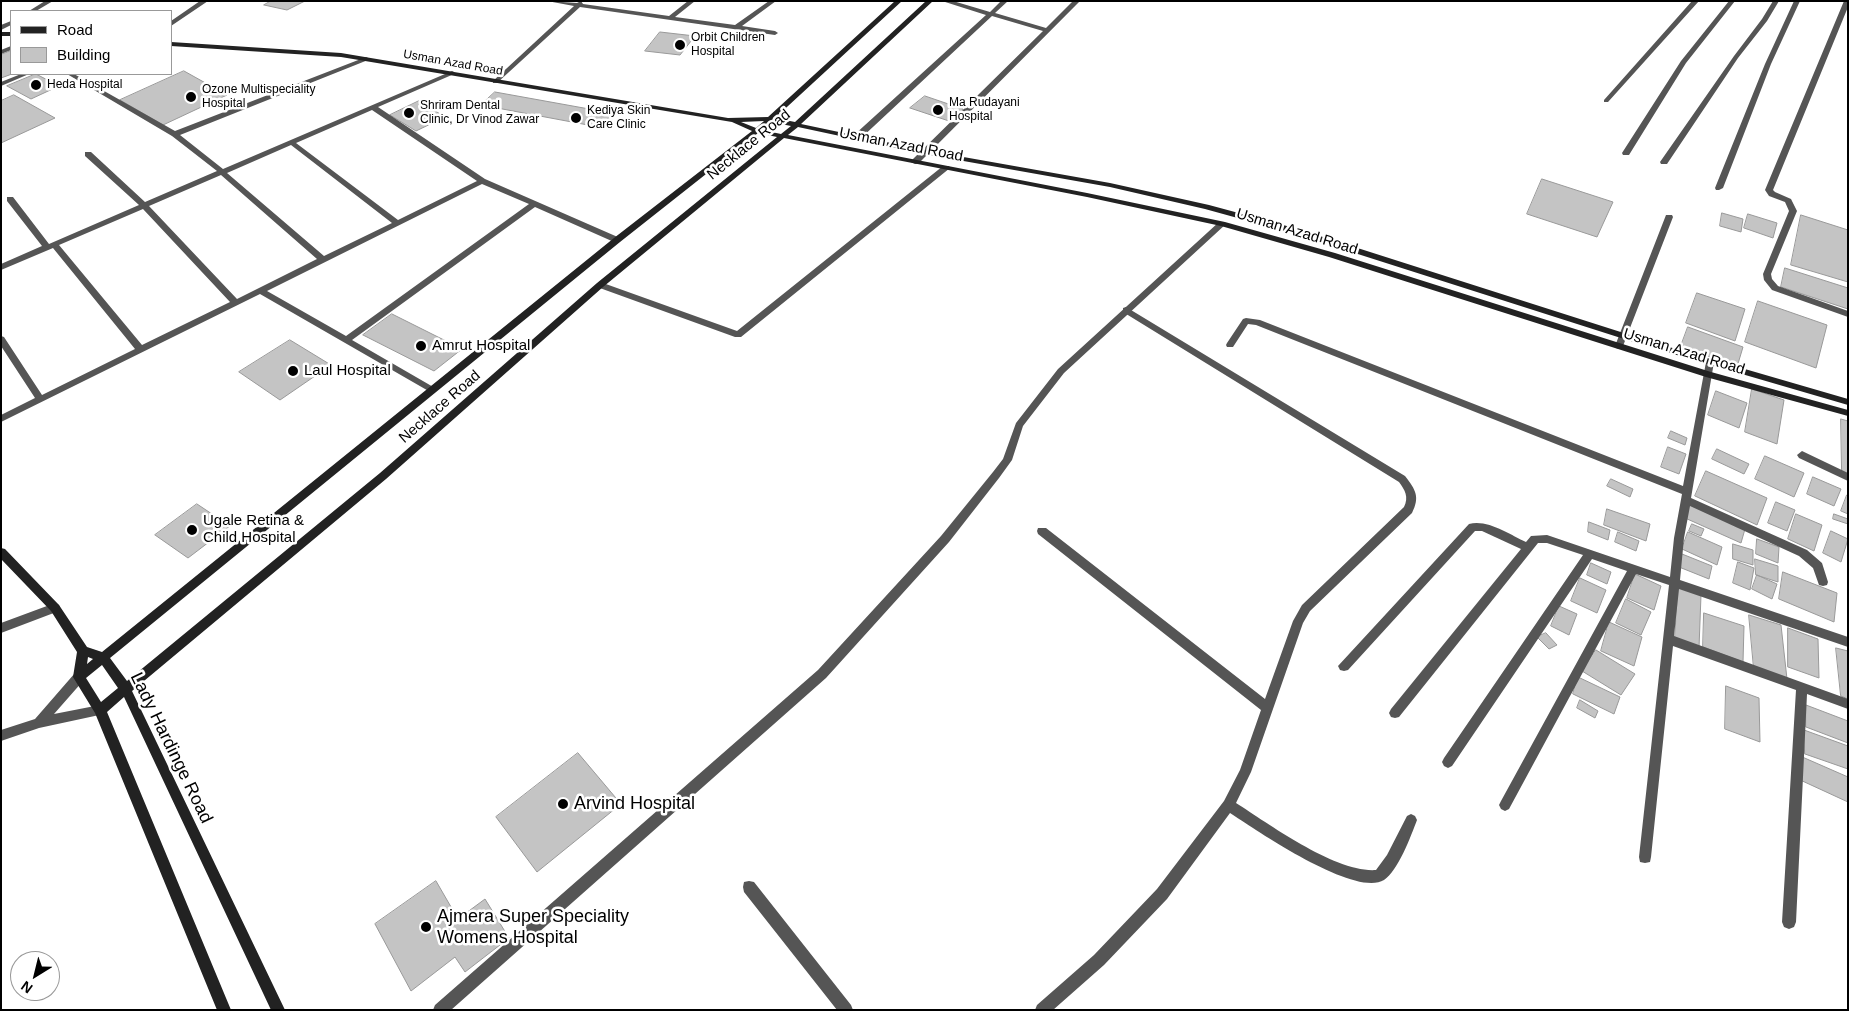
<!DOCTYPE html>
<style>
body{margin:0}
#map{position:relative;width:1849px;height:1011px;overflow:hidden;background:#fff;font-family:Arial,sans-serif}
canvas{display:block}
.frame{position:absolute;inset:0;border:2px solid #000;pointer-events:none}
.legend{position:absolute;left:10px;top:10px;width:162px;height:65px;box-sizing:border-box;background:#fff;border:1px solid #999;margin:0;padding:6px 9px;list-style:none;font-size:15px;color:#000}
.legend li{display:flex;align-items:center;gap:10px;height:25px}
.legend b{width:25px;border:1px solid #999}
.north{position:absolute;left:10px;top:951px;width:50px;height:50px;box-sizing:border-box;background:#fff;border:1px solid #999;border-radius:50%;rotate:216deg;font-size:14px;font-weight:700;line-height:20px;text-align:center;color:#000}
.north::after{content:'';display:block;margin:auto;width:18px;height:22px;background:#000;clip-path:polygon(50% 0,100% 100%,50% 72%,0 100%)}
</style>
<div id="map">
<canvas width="1849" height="1011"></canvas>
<div class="frame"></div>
<ul class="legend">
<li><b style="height:6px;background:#222"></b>Road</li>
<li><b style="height:14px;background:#c4c4c4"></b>Building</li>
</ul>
<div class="north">N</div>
</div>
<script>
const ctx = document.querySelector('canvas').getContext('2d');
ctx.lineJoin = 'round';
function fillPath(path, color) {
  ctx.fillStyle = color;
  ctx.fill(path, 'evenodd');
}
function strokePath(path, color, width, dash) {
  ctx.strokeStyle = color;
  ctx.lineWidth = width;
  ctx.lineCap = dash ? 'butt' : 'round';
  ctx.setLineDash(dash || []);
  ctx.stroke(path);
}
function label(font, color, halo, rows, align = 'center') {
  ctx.font = font + ' Arial,sans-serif';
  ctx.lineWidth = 5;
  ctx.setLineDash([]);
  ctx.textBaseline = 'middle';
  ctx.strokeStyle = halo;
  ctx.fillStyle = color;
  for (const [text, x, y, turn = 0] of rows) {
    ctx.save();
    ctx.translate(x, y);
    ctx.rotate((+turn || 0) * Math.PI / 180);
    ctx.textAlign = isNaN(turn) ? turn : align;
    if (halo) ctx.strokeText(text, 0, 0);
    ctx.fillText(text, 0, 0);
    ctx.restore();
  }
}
const building = new Path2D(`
 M271,1H305L287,10L264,5Z
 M660,32L695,36L680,55L645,51Z
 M11,51L12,74L1,78V55Z
 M184,71L227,95L163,125L120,100Z
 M36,74L59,86L31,99L7,86Z
 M495,92L617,114L604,128L481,105Z
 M14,95L55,118L1,143V101Z
 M925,96L963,109L949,121L910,108Z
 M419,101L445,117L416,131L390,115Z
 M1542,179L1613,202L1597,237L1527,214Z
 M1722,213L1743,219L1741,232L1720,226Z
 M1748,214L1777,223L1773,238L1744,228Z
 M1801,215L1848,230V282L1791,265Z
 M1785,268L1848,288V309L1781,287Z
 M1697,293L1745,309L1735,341L1686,323Z
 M1758,301L1827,325L1816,368L1745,342Z
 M392,314L462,349L434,371L363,335Z
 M1688,327L1743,347L1737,367L1681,346Z
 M290,340L331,365L280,400L239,372Z
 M1752,389L1784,400L1777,444L1745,432Z
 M1716,391L1747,403L1739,428L1708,415Z
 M1841,419L1848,421V475L1842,473Z
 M1671,431L1687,438L1685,445L1668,438Z
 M1668,447L1686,454L1679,474L1661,467Z
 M1717,449L1749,464L1744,474L1712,459Z
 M1765,456L1804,473L1794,497L1755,479Z
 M1706,471L1767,498L1757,525L1695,496Z
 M1813,477L1841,489L1834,506L1807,494Z
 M1611,479L1633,489L1630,497L1607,486Z
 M1847,495H1848V514L1841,511Z
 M1776,502L1795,510L1787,531L1768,523Z
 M197,504L230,526L188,558L155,535Z
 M1690,505L1745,529L1741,543L1685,518Z
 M1607,509L1650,524L1646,541L1604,525Z
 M1796,514L1822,525L1814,551L1788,539Z
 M1834,514L1848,519V524L1833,519Z
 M1589,522L1610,530L1608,540L1588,532Z
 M1692,524L1704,529L1701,536L1689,531Z
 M1831,531L1848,539L1841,562L1823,553Z
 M1618,532L1639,541L1636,551L1615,542Z
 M1688,532L1722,547L1717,565L1682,549Z
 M1757,539L1779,547L1778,563L1756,554Z
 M1733,544L1753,550V565L1733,559Z
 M1682,554L1712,566L1709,579L1679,567Z
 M1755,559L1778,566V582L1756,575Z
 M1738,562L1754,568L1750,590L1733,583Z
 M1591,563L1611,572L1607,584L1587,575Z
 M1783,572L1837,593L1834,622L1779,599Z
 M1635,574L1661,586L1654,610L1627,598Z
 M1757,575L1777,584L1772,599L1752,589Z
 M1580,578L1606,590L1597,613L1571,601Z
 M1678,587L1701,595L1699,648L1675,639Z
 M1626,599L1651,612L1641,635L1616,623Z
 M1559,606L1577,614L1569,635L1551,626Z
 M1704,613L1744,626L1743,662L1703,647Z
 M1749,615L1781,625L1787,679L1754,669Z
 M1609,622L1642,637L1634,666L1601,651Z
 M1788,628L1818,639L1819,678L1788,667Z
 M1546,633L1557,645L1549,649L1537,637Z
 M1836,648L1848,651V699L1841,696Z
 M1596,650L1635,674L1621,695L1582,671Z
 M1578,677L1620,697L1614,714L1573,694Z
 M1726,686L1759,698L1760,742L1725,729Z
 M1580,700L1598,711L1595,718L1577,708Z
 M1806,705L1848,721V743L1806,727Z
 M1804,730L1848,746V769L1805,754Z
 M578,753L621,804L537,872L496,817Z
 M1800,756L1848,777V802L1798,779Z
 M436,881L458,919L485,899L509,938L465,972L455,957L411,991L375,924Z`);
fillPath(building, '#c4c4c4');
strokePath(building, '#999', 1);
fillPath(new Path2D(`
 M1126,307L1405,476C1416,490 1420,497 1412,513L1310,611L1303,623L1251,772L1236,803C1269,824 1336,873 1376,870L1387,855L1407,816L1411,814L1415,816L1417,820C1411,836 1398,871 1384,880C1355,898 1256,830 1230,813L1167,899L1104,965L1053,1010H1035L1037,1005L1094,955L1157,889L1224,801L1240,770L1261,710L1038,534L1037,531L1038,528H1046L1265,699L1293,621L1302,605L1404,507C1409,497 1405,490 1399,482L1123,312V308Z
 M749,881L754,882L851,1005L853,1010H837L744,892L743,887L744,882Z`), '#555');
fillPath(new Path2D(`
 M45,1H53L36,11H29Z
 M200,1H208L171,26V21Z
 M547,1L577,3L581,1L583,4L669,16L688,1H695L675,17L735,25L769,1H776L742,26L775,31L778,33L775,35L580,7L497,83H493V81L574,6Z
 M942,1H953L990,12L1001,1H1008L995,13L1046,28L1073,1H1080L918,164H915L911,162L912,160L1043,31L992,16L859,140H853V136L986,15Z
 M1692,1H1699L1608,102H1604V100Z
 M1729,1H1735L1686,63L1629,155H1623L1622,153L1681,61Z
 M1773,1H1779L1767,21L1738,58L1667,164H1661L1660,162L1734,56L1762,19Z
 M1794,1H1800L1771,64L1723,188L1719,190H1716L1715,188L1765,64Z
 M1844,1H1848V7L1773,190L1775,192L1791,199L1797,211L1771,274L1772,279L1778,286L1848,311V317L1772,290L1764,280L1763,274L1789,211L1785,202L1769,196L1765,190Z
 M11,21V25L1,30V25Z
 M11,46V50L1,54V50Z
 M366,57L368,58V60L180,135L223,169L452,71L454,72V74L378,107L485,179L620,238V242H614L535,207L352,340L435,388L437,390L432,393L260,294L1,422V415L35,398L1,346V336L4,337L42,395L135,349L53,248L1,270V264L42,246L7,201V197H13L49,244L139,205L85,156V152H91L145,202L217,171L172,136L67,74H74L175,131ZM372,110L477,181L398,220L296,143ZM291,145L392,223L324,256L227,173ZM221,175L317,259L237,299L149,206ZM482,184L529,204L346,336L267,291ZM143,209L230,302L142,345L59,245Z
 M21,74H29L1,86V82Z
 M943,166H949L950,168L741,337H735L597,287L596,285L600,282L603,283L737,331Z
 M1666,215H1672L1673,217L1623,346L1619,349L1616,348L1615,346Z
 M1246,318L1260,320L1683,486L1706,362L1710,359L1713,360L1714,362L1691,498L1807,550L1822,563L1828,582L1827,585L1823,586L1819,585L1813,568L1799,556L1690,506L1684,538L1680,580L1848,637V647L1679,589L1674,636L1848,699V709L1807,694L1796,922L1794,927L1789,929L1784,927L1782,922L1796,690L1673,646L1651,857L1650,862L1645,863L1640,862L1639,857L1669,585L1636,574L1509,809L1505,811L1501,809L1499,805L1501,801L1627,571L1592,559L1452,766L1448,768L1444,766L1442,762L1444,758L1583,555L1547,543H1538L1399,717L1395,718L1391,717L1389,713L1391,709L1521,549L1482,531H1475L1348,670L1344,671L1340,670L1338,666L1469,524C1488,519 1510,535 1526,542L1531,536L1547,535L1670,577L1674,538L1682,494L1256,325L1248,324L1233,347H1227L1226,345L1227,343L1243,319Z
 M1802,451L1848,473V481L1799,458L1797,455Z
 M55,603L59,605L60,608L59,611L1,633V623Z
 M79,672L83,673L85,677L83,681L54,714L100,705L104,706L106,710L104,714L39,728L1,741V730L35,719L75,673Z`), '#555');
fillPath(new Path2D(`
 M1219,222H1222L1226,224L1064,373L1023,426L1012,460L999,478L949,542L826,678L451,1010H433L435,1005L818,670L941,536L993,472L1003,459L1016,423L1058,369Z`), '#555');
fillPath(new Path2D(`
 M895,1H902L775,118L795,122L926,1H933L801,124L924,150L1110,183L1209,205L1298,229L1652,342L1848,399V405L1646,346L1292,233L1205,209L1110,187L924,154L798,127L788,135L1087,193L1225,222L1335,253L1711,372L1848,410V416L1706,377L1329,257L1221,226L1087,197L784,138L603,287L386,479L132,691L285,1010H271L124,697L107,712L231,1010H217L95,713L73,677L77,652L51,611L1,559V548L5,549L59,605L87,647L102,652L614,238L752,131L732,122L341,57L171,46V42L341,53L728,118L768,117ZM764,121L756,128L741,122ZM771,122L791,126L781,134L762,130ZM758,133L777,137L597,283L380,473L127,681L110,658L620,242ZM88,657L93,659L87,664ZM102,665L118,688L101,702L86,678Z
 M1,32H11V36H1Z`), '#222');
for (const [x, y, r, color] of [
 [680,45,6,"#000"],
 [36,85,6,"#000"],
 [191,97,6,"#000"],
 [938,110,6,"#000"],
 [409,113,6,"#000"],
 [576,118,6,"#000"],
 [421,346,6,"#000"],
 [293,371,6,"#000"],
 [192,530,6,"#000"],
 [563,804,6,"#000"],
 [426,927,6,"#000"]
]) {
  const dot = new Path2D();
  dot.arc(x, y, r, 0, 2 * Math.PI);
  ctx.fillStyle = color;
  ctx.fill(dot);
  strokePath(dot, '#fff', 2);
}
label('12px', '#000', '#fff', [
 ["Orbit Children",691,38],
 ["Hospital",691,52],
 ["Heda Hospital",47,85],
 ["Ozone Multispeciality",202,90],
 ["Hospital",202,104],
 ["Ma Rudayani",949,103],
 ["Hospital",949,117],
 ["Shriram Dental",420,106],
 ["Clinic, Dr Vinod Zawar",420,120],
 ["Kediya Skin",587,111],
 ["Care Clinic",587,125]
], 'left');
label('12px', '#000', '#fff', [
 ["Usman Azad Road",453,63,10]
]);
label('15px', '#000', '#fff', [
 ["Necklace Road",749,145,-39],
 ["Usman Azad Road",901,145,11],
 ["Usman Azad Road",1297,232,17],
 ["Usman Azad Road",1684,352,17],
 ["Necklace Road",440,407,-41]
]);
label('15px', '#000', '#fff', [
 ["Amrut Hospital",432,346],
 ["Laul Hospital",304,371],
 ["Ugale Retina &",203,521],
 ["Child Hospital",203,538]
], 'left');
label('18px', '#000', '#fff', [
 ["Lady Hardinge Road",171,748,64]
]);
label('18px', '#000', '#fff', [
 ["Arvind Hospital",574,804],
 ["Ajmera Super Speciality",437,917],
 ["Womens Hospital",437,938]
], 'left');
</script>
